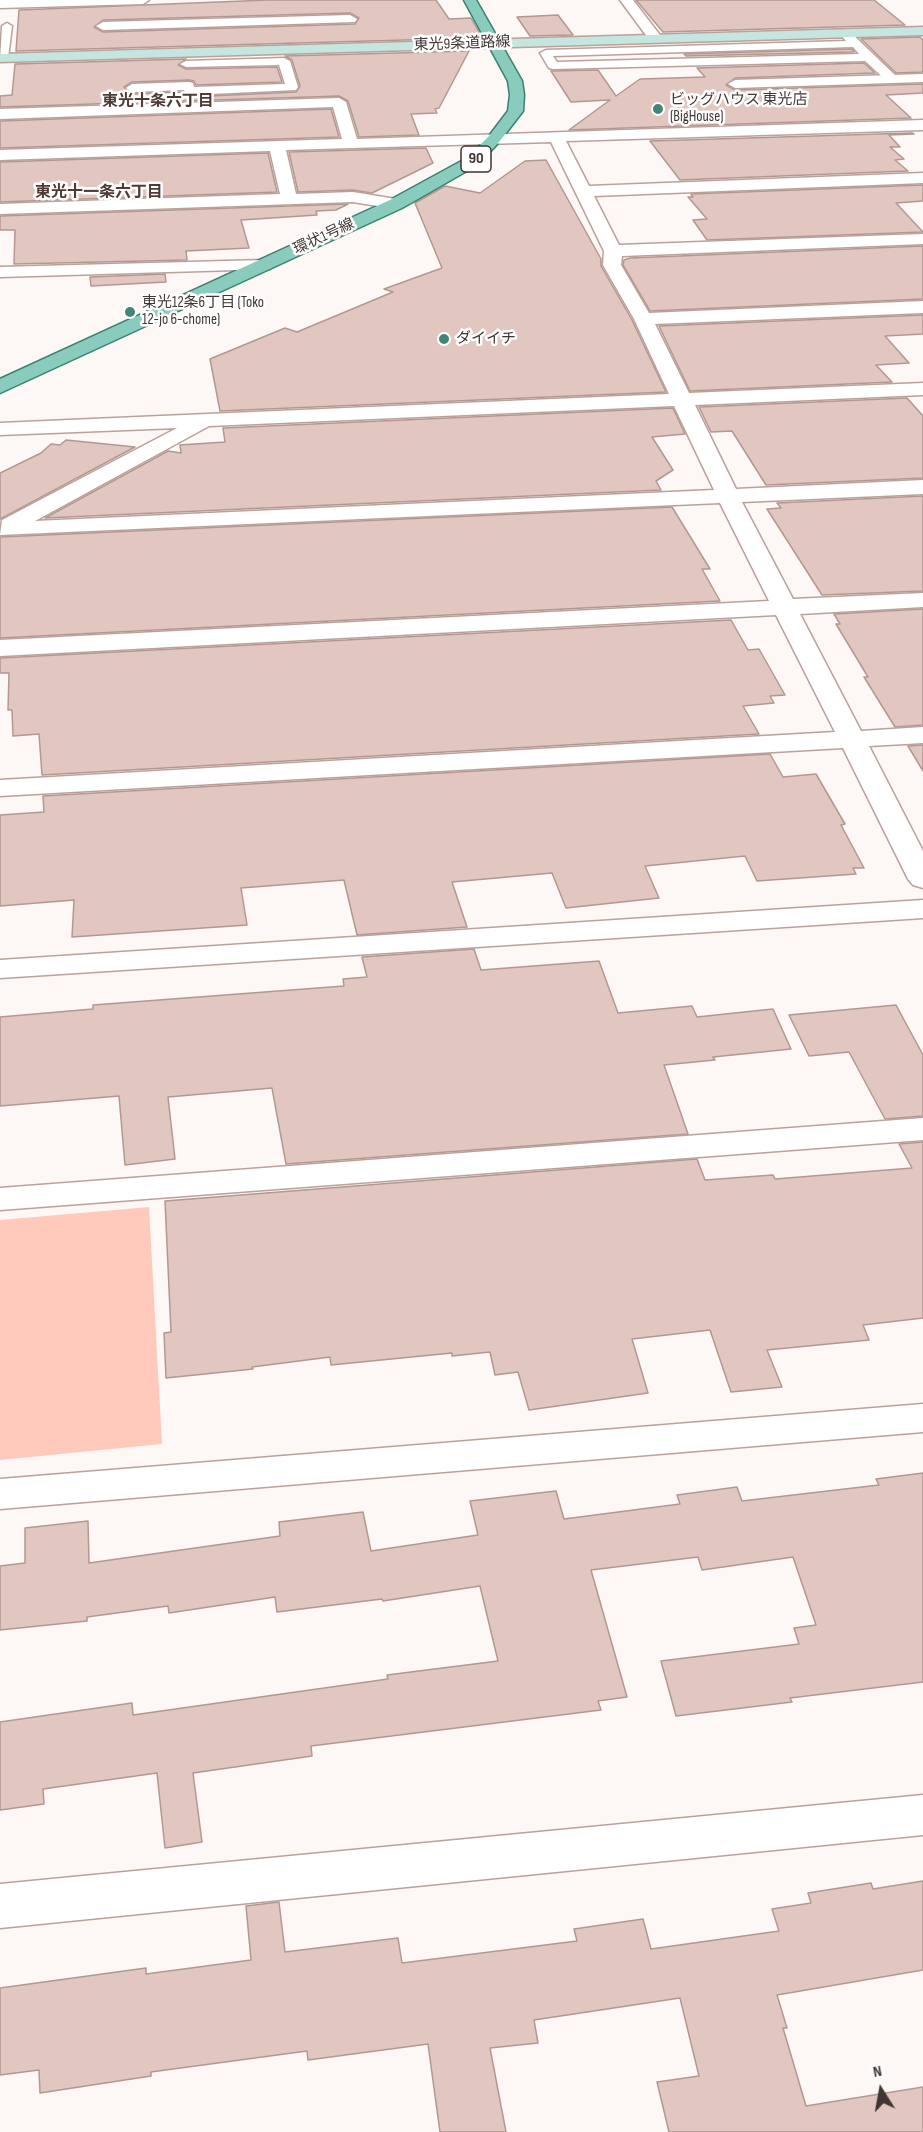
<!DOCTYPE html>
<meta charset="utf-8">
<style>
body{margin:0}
#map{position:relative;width:923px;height:2132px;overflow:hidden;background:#fdf7f5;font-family:"Sofia Sans Condensed",sans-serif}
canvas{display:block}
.north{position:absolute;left:851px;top:2060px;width:60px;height:60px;-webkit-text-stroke:4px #fff;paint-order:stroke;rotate:349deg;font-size:16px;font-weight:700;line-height:24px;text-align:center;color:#403532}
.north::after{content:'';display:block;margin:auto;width:21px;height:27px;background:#403532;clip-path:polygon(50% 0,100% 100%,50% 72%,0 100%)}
</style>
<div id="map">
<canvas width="923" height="2132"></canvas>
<div class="north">N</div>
</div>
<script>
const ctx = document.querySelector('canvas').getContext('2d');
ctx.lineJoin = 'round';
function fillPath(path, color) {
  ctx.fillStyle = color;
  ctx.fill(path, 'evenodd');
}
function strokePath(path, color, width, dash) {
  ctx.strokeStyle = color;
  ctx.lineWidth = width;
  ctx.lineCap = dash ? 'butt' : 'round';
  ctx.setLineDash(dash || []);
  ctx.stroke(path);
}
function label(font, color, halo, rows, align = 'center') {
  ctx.font = font + ' "Sofia Sans Condensed","Noto Sans JP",sans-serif';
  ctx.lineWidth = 5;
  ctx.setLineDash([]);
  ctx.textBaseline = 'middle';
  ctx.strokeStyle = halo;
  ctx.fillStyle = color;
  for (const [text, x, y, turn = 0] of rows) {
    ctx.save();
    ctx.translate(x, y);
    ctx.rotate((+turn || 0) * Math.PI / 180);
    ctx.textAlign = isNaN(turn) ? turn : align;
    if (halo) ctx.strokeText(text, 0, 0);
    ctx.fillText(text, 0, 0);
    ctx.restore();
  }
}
fillPath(new Path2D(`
 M149,1207L162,1444L0,1460V1220Z`), '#ffcabc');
const building = new Path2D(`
 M268,0H436L449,19L471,18L479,32L476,38L16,51L19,10ZM350,13L359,18L355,24L103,32L94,27L103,20Z
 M636,0H874L905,25L663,32Z
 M558,15L573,35L530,36L517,17Z
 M920,37L923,40V72L896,73L861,39Z
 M852,49L854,52L686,56L684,54Z
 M469,51L439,108L435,109L437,113L411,114L419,135L359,137L348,101L339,96L0,107V96L12,95L15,64L186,59L178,65L186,69L277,67L282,82L196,85L194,81L189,80L132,82L124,87L132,94L182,92L184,96L189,97L296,92L300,86L292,60L285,56Z
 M864,63L875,73L735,78L726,85L735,90L923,84V93L886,95L911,118L569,130L610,100L571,102L551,71L598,70L616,96L640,79L705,77L697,68Z
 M331,109L339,137L0,148V121Z
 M912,133L914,134L889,135L900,147H890L904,159L895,160L908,171L680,180L650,141Z
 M426,148L433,163L372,193L353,190L298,192L289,152Z
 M268,153L277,192L0,202V162Z
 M546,160L601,259V266L632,320L666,392L220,411L210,359L285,328L297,332L393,292L384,289L442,268L415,203L445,186L480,193L525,161Z
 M923,185V201L896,203L923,232L707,240L693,220L707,219L688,197H693L691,194Z
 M348,204L336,210L316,211L317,215L241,220L249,248L186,251L187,260L14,264L15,230H0V216Z
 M923,246V299L650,311L623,265L624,260L630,258Z
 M165,274L166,282L91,286L90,277Z
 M923,315V334L885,336L909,363L876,365L892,382L690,391L659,326Z
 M907,398L923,416V478L766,485L732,431L711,432L699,407Z
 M673,408L685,434L652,437L673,470L656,481L661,490L45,518L168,451L181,453L180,445L225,442L223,428Z
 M66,440L135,447L0,519V473L41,453L51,444L60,445Z
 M923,496V591L822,595L767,509L781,508L777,503Z
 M672,507L710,569H702L720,601L0,638V537Z
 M923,609V725L895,727L864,677H868L836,624H840L834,614Z
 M731,620L748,650L759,649L785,695L770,696L774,703L743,706L759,734L42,775L39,734L13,736L12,710H8L9,673H0V658Z
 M923,745V771L908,746Z
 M770,754L783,777L816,774L845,824L841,825L864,868H853L856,874L757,881L745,856L645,866L659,898L566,908L552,873L452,882L467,927L357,935L344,880L241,888L247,925L72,937L74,900L0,906V815L44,812L43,796Z
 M474,949L481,970L599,961L618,1013L692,1006L697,1017L773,1009L791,1049L713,1057L715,1060L664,1065L688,1134L286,1164L272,1088L168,1097L175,1159L125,1165L119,1096L0,1106V1017L93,1009V1005L344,986L343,979L367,977L362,957Z
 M896,1005L923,1055V1116L885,1119L849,1052L809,1056L789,1015Z
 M923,1142V1318L863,1325L869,1340L767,1350L782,1387L731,1392L710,1330L632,1339L648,1393L529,1410L518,1372L495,1375L490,1352L452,1356V1353L331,1365L330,1357L252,1367L253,1369L166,1378L164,1333L171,1332L165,1201L697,1159L705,1180L773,1175L775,1179L912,1168L899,1144Z
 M923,1473V1682L790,1698L792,1702L676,1716L661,1661L799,1644L794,1628L816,1625L793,1557L702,1570L698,1557L591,1570L627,1697L598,1701L601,1710L311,1746L312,1756L193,1773L202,1842L165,1848L157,1773L43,1789L44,1804L0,1810V1722L132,1703L133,1715L388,1679L387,1675L498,1661L480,1586L383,1601L382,1599L277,1612L275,1597L169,1613L168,1606L87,1617V1621L0,1630V1566L25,1563V1528L88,1521L89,1563L280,1536L279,1522L363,1512L371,1551L478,1535L470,1501L556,1491L564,1519L680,1504L677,1495L737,1487L742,1501L879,1485L876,1479Z
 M923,1881V1970L777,1995L787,2028H783L806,2106L923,2087V2132H669L657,2082L699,2076L680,1998L534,2020L538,2043L490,2048L506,2132H440L428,2044L308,2060L307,2051L151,2072V2076L40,2093L39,2070L0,2075V1988L146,1968V1974L251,1960L246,1906L279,1902L285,1952L398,1938L402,1963L577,1941L574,1929L643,1919L651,1949L779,1931L772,1909L811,1903L808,1893L871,1883L873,1889Z`);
fillPath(building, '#e2c7c0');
strokePath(building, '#b29891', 1.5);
const lane = new Path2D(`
 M7,23L12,26L8,58L2,61H0L2,26Z
 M845,30L849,31L896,76V82H888L865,61L553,69L549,68L540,53L546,50L846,41L839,33ZM853,47L859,54L557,62L553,56Z
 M284,58L290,61L298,87L296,90L189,95L185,94L184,90L132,92L126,88L132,84L189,82L193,83L194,87L285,84L279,65L186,67L180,64L186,61Z`);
const street = new Path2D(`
 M0,0H149L143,4L0,8Z
 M620,0H633L663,39L661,42H651Z
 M350,15L357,19L355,22L103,30L96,26L103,22Z
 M923,74V82L735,88L728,84L735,80Z
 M339,98L346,102L357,139L923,120V130L566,141L589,186L923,173V183L594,196L619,245L923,234V244L622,256L621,265L649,313L923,301V313L655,324L689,393L923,383V395L695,405L736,489L923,480V494L742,502L793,599L923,593V607L800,614L861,731L923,727V743L869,746L923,851V888L913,885L908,879L843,748L0,796V780L835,732L776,615L0,656V640L769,601L720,503L0,535L2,520L177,428L0,435V423L669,394L634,319L603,265L604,251L551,142L286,150L296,194L353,192L402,200L404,204L396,209L353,202L0,214V204L280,194L270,151L0,160V150L342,139L333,107L0,119V109ZM674,406L714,490L35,521L209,426Z
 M264,260L270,261L273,265L270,269L0,277V267Z
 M923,900V918L0,978V960Z
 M923,1118V1140L0,1210V1188Z
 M923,1404V1432L0,1509V1479Z
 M923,1795V1835L0,1928V1884Z`);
const secondary = new Path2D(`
 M923,27V35L0,62V54Z`);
const primary = new Path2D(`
 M464,0H476L522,81L524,95L523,111L499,142L479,164L402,208L0,393V379L390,200L467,158L489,136L508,111L510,95L508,81Z`);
strokePath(lane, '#bba19a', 3);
strokePath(street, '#bba19a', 3);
strokePath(secondary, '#bba19a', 3);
strokePath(primary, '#3c8171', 3);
fillPath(lane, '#fff');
fillPath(street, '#fff');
fillPath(secondary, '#c4e6df');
fillPath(primary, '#89ccbe');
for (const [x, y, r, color] of [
 [658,109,6,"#438576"],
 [130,312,6,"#438576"],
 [444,339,6,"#438576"]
]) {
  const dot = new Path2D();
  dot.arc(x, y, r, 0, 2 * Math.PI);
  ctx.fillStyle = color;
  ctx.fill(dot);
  strokePath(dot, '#fff', 2);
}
label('15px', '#403532', '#fff', [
 ["東光9条道路線",462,44,-2],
 ["環状1号線",324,237,-25]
]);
label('15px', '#403532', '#fff', [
 ["ビッグハウス 東光店",670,100],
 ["(BigHouse)",670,117],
 ["東光12条6丁目 (Toko",142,303],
 ["12-jo 6-chome)",142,320],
 ["ダイイチ",456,339]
], 'left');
label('bold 16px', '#503a35', '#fff', [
 ["東光十条六丁目",158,102],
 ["東光十一条六丁目",99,193]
]);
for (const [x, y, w] of [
 [476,159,30]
]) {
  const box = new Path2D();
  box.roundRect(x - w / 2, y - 13, w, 26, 4.5);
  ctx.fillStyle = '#fff';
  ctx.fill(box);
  strokePath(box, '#403532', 1.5);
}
label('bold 16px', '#403532', null, [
 ["90",476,159]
]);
</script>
